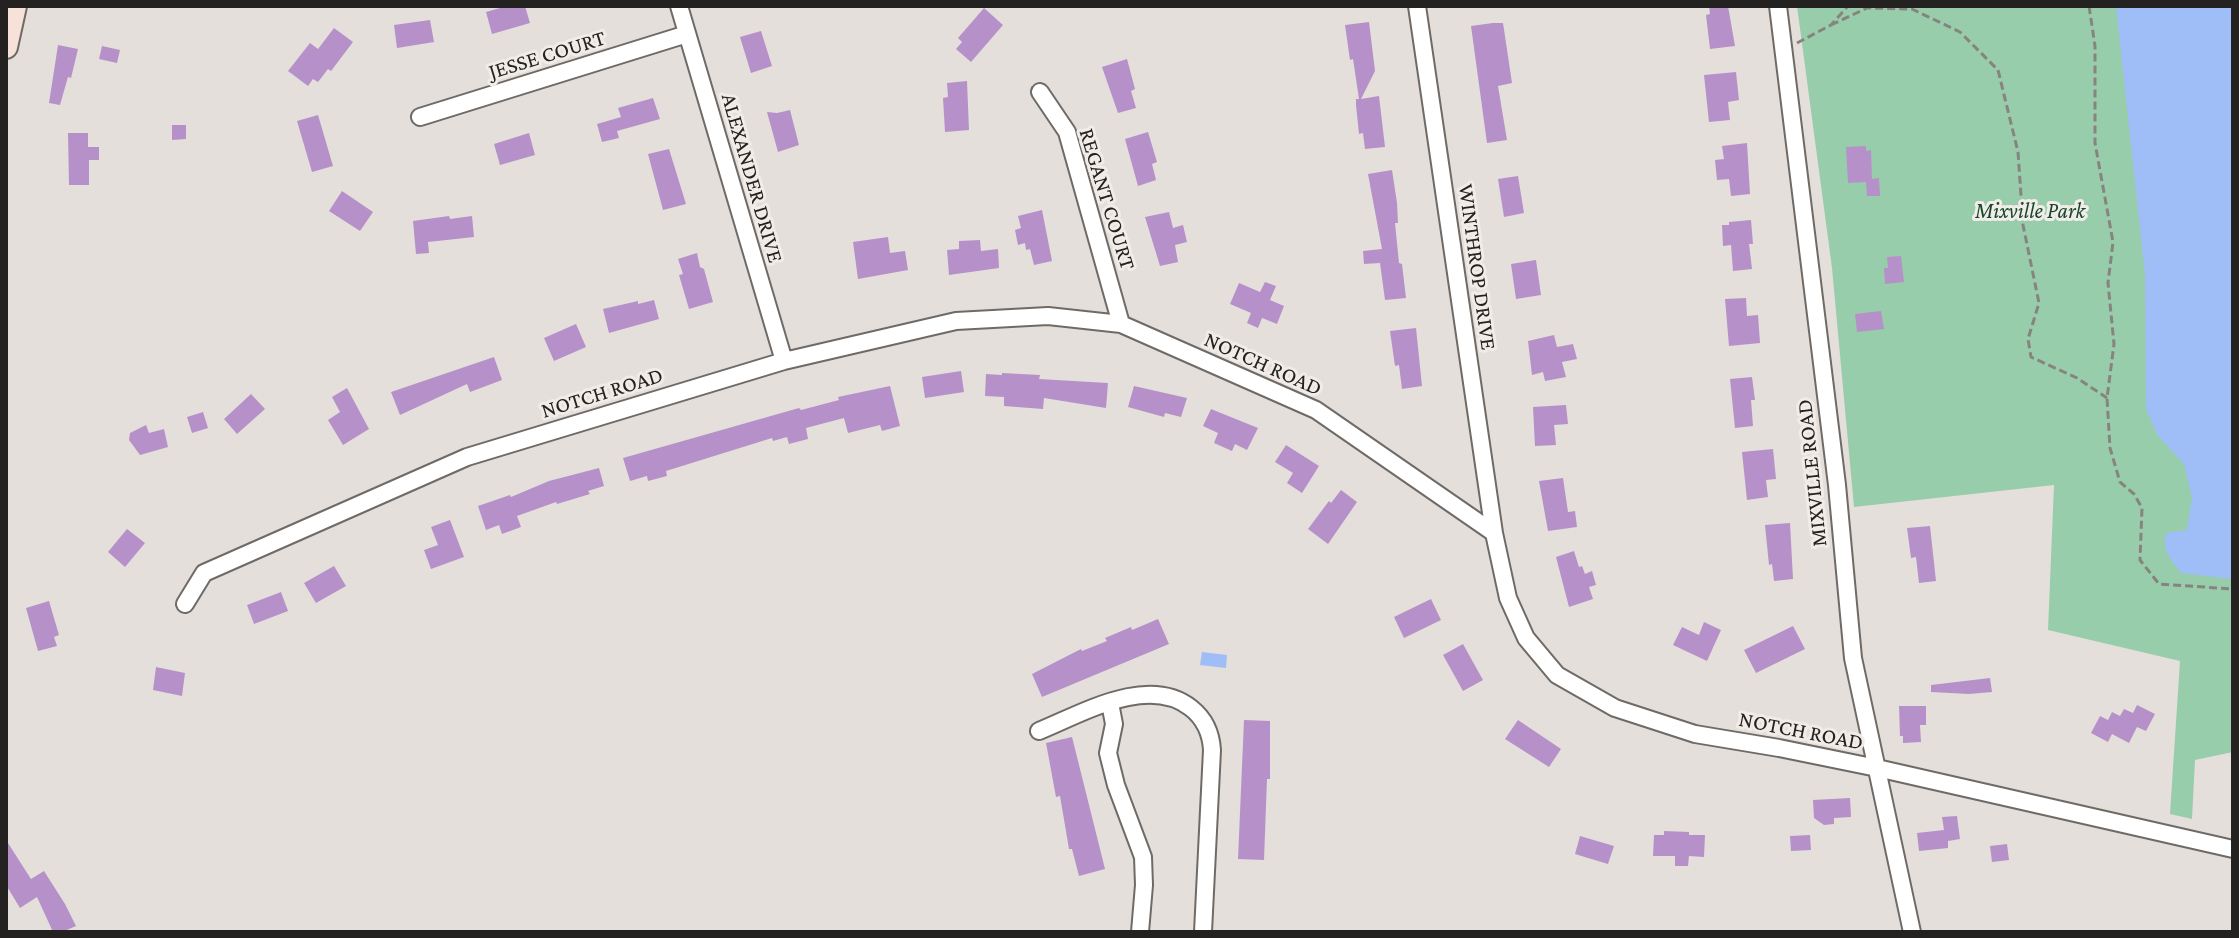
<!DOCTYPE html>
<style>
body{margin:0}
#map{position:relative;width:2239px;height:938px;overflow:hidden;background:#e4dfda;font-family:"Crimson Pro",serif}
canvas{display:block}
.frame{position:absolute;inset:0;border:8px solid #232220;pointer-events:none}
</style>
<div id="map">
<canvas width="2239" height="938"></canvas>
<div class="frame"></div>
</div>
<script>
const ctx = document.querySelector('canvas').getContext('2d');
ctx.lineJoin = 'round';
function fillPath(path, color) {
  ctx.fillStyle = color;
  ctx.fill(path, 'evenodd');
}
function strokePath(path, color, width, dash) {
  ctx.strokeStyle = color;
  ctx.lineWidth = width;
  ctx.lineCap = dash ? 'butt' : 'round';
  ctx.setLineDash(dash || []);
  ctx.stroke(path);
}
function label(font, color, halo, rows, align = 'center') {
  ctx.font = font + ' "Crimson Pro",serif';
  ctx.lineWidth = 6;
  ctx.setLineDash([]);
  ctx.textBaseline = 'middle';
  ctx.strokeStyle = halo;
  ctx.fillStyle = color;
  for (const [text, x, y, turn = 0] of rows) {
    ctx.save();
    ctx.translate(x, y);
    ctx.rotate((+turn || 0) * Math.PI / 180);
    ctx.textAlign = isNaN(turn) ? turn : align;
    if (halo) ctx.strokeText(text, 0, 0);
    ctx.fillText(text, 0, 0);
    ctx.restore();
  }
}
fillPath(new Path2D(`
 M1797,6H2233V752L2195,760L2192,819L2170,814L2180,661L2048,630L2054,485L1854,507L1832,268Z`), '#98cdab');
fillPath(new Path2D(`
 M2116,6H2233V579L2181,573C2170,558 2162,551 2166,533L2187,530L2192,498L2184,464L2158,436L2146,409L2145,275Z
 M1202,652L1227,655L1226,668L1200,665Z`), '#9fbdf6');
fillPath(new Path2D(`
 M507,6H525L530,23L492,34L486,12Z
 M1709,6H1728L1735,46L1710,49L1706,15L1710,14Z
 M984,8L1003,25L971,62L956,49L962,42L958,38Z
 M430,20L434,42L397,48L394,25Z
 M1369,22L1375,71L1361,99L1379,96L1385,147L1365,149L1363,133L1359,134L1356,105V99H1359L1353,59L1350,60L1345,25Z
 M1493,23H1503L1512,83L1498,86L1507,140L1487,143L1471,26Z
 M334,28L353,42L331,71L328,69L318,82L313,79L308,86L288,71L310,43L318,49Z
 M761,31L772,66L751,73L740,37Z
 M58,45L78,49L71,78L68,77L60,105L49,103Z
 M102,46L120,50L117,63L99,59Z
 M1127,59L1135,89L1131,91L1136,108L1118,113L1102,67Z
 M1736,72L1739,100L1728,102L1730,120L1709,122L1704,75Z
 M967,81L969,130L945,132L943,98L948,97L947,83Z
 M653,98L660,119L617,131L619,138L602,142L597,124L621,117L618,108Z
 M790,110L799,145L778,152L767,112L777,113Z
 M318,115L333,166L312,172L297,121Z
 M172,125H186V139L172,140Z
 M1148,132L1157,162L1152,164L1156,180L1138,186L1125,139Z
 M68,133H88V147H99V160H89V185H69Z
 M529,133L535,155L500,165L494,144Z
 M1747,143L1750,194L1731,196L1729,179L1717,180L1715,160L1724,159L1722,146Z
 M1866,146V151L1871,150L1872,179L1879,178L1880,196H1867L1866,182L1848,183L1846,147Z
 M669,149L686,204L663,210L648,154Z
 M1392,170L1397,203L1398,223H1395L1399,263L1402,264L1406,298L1385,300L1380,263L1364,264L1363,251L1382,249L1368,174Z
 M1518,176L1524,213L1504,217L1498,179Z
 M342,191L373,212L360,231L329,211Z
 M1042,210L1052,261L1034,265L1030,249L1026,250L1025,243L1018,245L1015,230L1021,228L1018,216Z
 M1169,212L1173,228L1183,225L1187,242L1175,245L1178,262L1160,266L1145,217Z
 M449,216L450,219L472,216L474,237L428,242L429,253L416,254L413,221Z
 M1751,220L1753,244H1749L1752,269L1733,271L1731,245L1723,246L1722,225H1729V222Z
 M888,237L890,253L905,251L908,270L858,279L853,242Z
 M980,240L981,251L998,249L999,268L949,275L947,250L959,249V241Z
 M697,253L700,267L704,269L713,302L689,309L679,275L683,274L678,259Z
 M1901,256L1904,282L1885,284L1884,268H1888L1887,257Z
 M1536,260L1541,295L1516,299L1511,264Z
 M1265,282L1276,286L1270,300L1284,306L1277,324L1262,318L1258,328L1247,323L1251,313L1230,304L1239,283L1260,292Z
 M1746,298L1747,316L1758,315L1760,343L1729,346L1725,299Z
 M654,300L659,319L609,333L603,309L638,301V304Z
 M1881,311L1884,329L1857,332L1855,314Z
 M576,324L586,347L554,361L544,338Z
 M1416,328L1422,386L1402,389L1399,365L1395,366L1390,331Z
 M1554,335L1557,347L1573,344L1577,359L1562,362L1566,377L1545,381L1543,372L1532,375L1528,341Z
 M494,357L502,380L470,392L467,384L400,415L391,392Z
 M961,371L964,392L925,398L922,377Z
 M1002,373L1040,375L1039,379L1108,383L1106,408L1044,398L1043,409L1004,406V397L985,396L986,374L1002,375Z
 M1752,377L1755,400H1751L1753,426L1735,428L1730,379Z
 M890,386L900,426L882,431L880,425L848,433L844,418L806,428L808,439L789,444L787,437L773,441L772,438L666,471L667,476L648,481L647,476L630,481L623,458L799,408L801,410L839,400L838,397Z
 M1134,386L1187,398L1181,417L1165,413L1164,417L1128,407Z
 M347,388L369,429L343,445L328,420L340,412L332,397Z
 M251,394L265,409L237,434L224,419Z
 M1566,405L1568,424L1554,425L1556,445L1535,446L1533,407Z
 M1211,409L1258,428L1247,450L1235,444L1232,451L1214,443L1218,433L1203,426Z
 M203,412L208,428L192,433L187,417Z
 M146,425L149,433L164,429L168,447L140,455L129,440L130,433Z
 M1286,445L1319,466L1302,493L1287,483L1293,473L1275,462Z
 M1773,449L1776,479L1766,480L1768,497L1747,500L1742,452Z
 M599,468L604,486L588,491L590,494L557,504L556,502L517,516L521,527L502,534L499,525L486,530L478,506L510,495L511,497L549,481Z
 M1563,478L1568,512L1575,511L1577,527L1548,531L1539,481Z
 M1341,490L1357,502L1328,544L1308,529L1329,501L1331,503Z
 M450,520L464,557L431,569L424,550L438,545L431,527Z
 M1790,523L1793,579L1774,581L1772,564L1769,565L1765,525Z
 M1930,526L1936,581L1919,583L1916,557L1911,558L1907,528Z
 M127,529L145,543L125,567L108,552Z
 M1574,551L1579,567L1582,566L1585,574L1592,571L1596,585L1589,587L1593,599L1569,607L1556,557Z
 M334,566L346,586L316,603L304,583Z
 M281,592L288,611L254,624L247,605Z
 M1431,599L1441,620L1404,638L1394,617Z
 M49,601L59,635L54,637L57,646L38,651L26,608Z
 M1158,619L1169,644L1042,697L1032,674L1081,649L1082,651L1107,641L1105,638L1131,627L1132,630Z
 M1704,622L1721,630L1707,661L1673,645L1682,627L1699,635Z
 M1793,626L1805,649L1756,673L1744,650Z
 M1463,644L1483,680L1463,691L1443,655Z
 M156,667L185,673L182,696L153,690Z
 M1990,678L1992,692L1969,694L1931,692V685Z
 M2137,705L2155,714L2146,731L2137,727L2129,743L2112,734L2108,742L2091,733L2100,716L2108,720L2112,712L2120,716L2124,709L2133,713Z
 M1899,706H1926V725H1920L1921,742L1903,743V736H1900Z
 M1244,720L1270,721V779H1267L1264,860L1238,859Z
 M1518,720L1561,749L1549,767L1505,739Z
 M1072,737L1105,869L1079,876L1072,849H1069L1060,796L1056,797L1046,743Z
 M1850,798L1851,817L1834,818V824L1824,825L1814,818L1813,800Z
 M1957,816L1960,839L1948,841V848L1919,851L1917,833L1944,830L1942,817Z
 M1664,831L1689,832V835H1705L1704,857L1689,856L1688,866H1675V856H1653L1654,835H1664Z
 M1810,835L1811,850L1791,851L1790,836Z
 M1580,836L1614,846L1608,864L1575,854Z
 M6,840L31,879L44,871L65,904L76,926L62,932H53L37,897L20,908L6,885Z
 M2007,844L2009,860L1992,862L1990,846Z`), '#b691c9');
const minor = new Path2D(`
 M679,6L784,361
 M1417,6L1494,533
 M1778,6L1837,485L1853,658L1912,932
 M1040,92L1067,132L1121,324
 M420,117L687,34
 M185,604L204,573L467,457L784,361L956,321L1048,316L1121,324L1316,410L1494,533L1508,598L1526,638L1557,675L1615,708L1695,734L1779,748L1877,768L2233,849
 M1110,703L1114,724L1108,753L1116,785L1143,857L1144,885L1140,932
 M1039,731C1081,714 1148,674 1191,708C1205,719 1211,733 1212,750L1203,932`);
const secondary = new Path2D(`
 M6,47L15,6`);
strokePath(minor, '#6f6a65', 20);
strokePath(secondary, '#6f6a65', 26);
strokePath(new Path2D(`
 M2089,6L2095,46V143L2113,242L2108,283L2114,344L2107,398L2110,448L2120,482L2134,494L2142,508L2140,560L2159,584L2233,589
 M1831,25L1867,8L1912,9L1960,32L1998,70L2018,152L2023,225L2039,303L2028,339L2031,357L2077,378L2107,398
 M1797,43L1831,25L1848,6`), '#878480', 3, [8, 4]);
strokePath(minor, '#fff', 16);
strokePath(secondary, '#f6e2d8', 22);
label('22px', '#232220', '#f1ece7', [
 ["JESSE COURT",547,55,-17],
 ["ALEXANDER DRIVE",752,178,74],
 ["REGANT COURT",1107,199,73],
 ["WINTHROP DRIVE",1477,267,82],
 ["NOTCH ROAD",1263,364,24],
 ["NOTCH ROAD",602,393,-17],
 ["MIXVILLE ROAD",1812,473,-96],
 ["NOTCH ROAD",1801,731,11]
]);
label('italic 22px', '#16472d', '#f1ece7', [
 ["Mixville Park",2030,211]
]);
</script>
